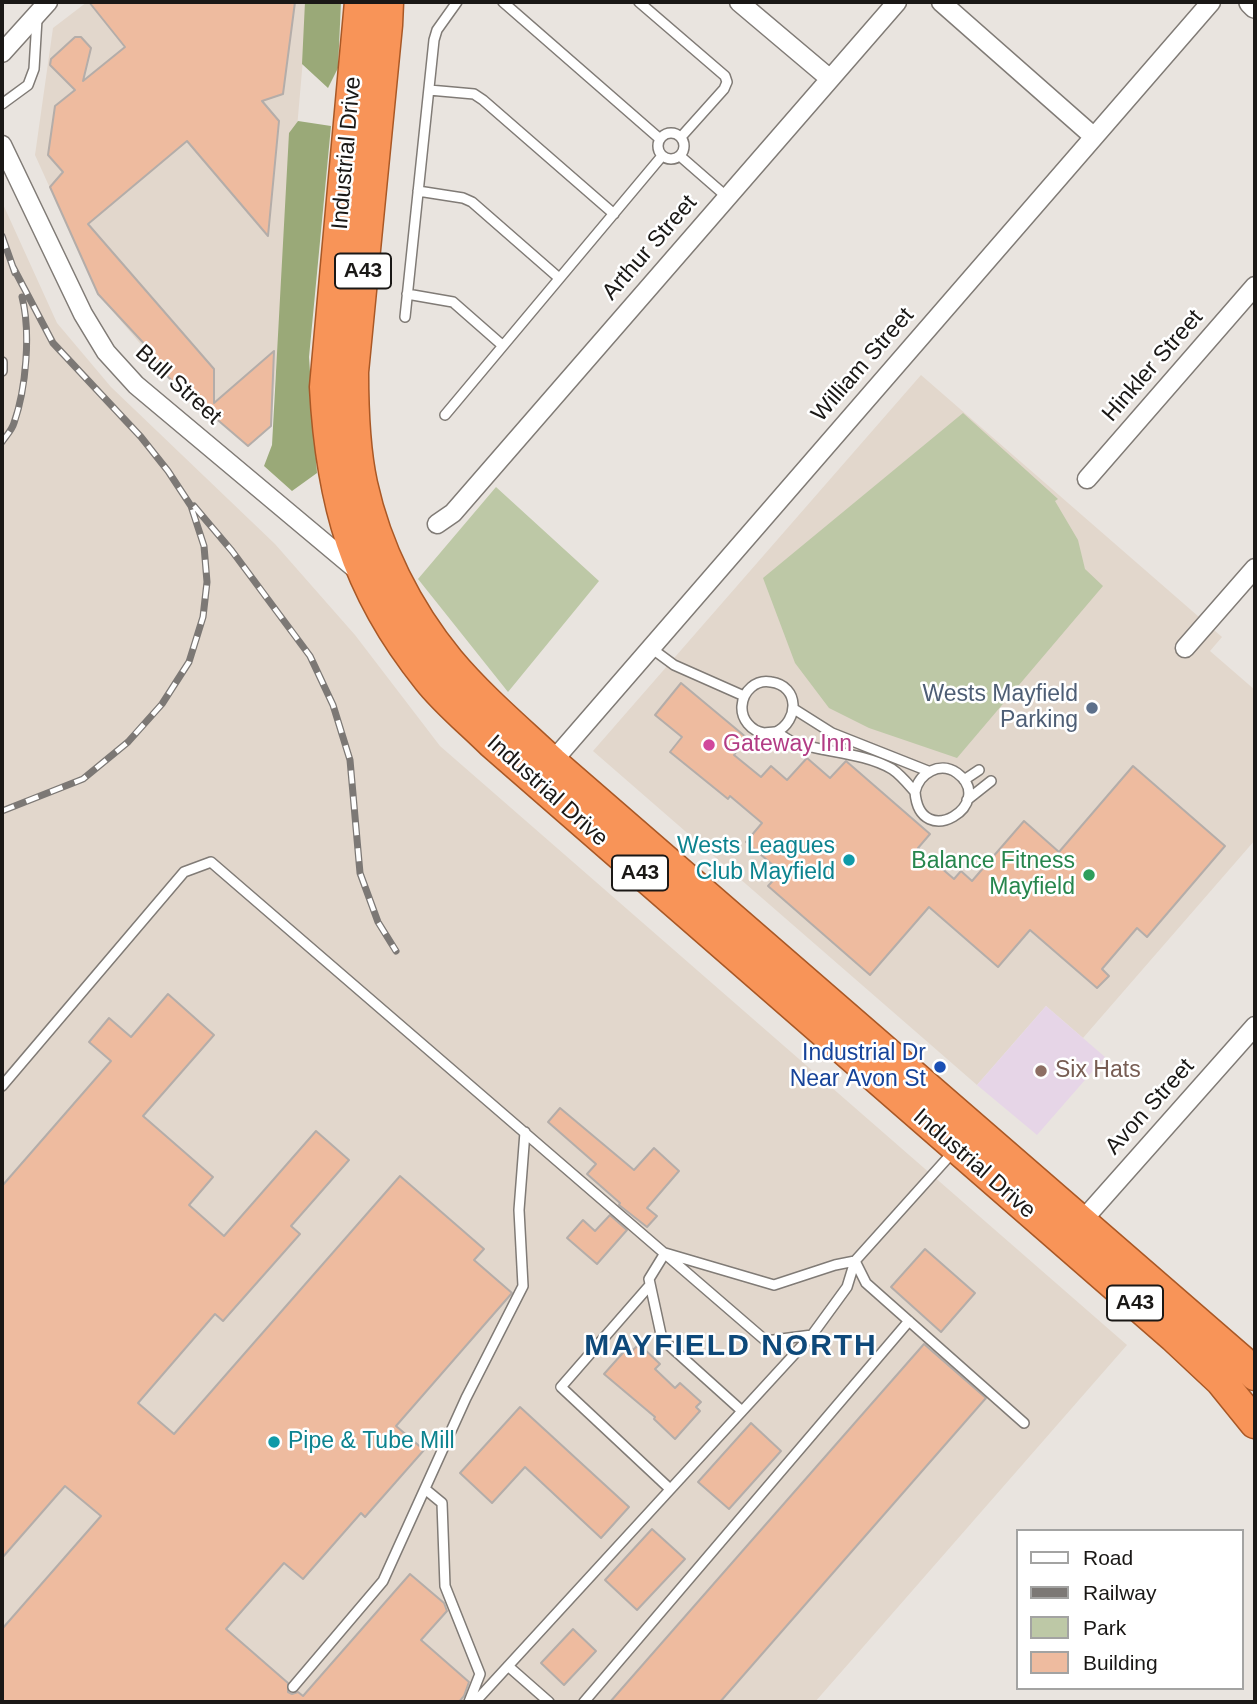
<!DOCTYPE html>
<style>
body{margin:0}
#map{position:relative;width:1257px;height:1704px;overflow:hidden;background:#e9e4df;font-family:Helvetica,sans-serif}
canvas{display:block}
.frame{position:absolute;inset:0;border:4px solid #1a1816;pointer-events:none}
.legend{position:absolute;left:1016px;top:1529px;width:228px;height:161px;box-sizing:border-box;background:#fff;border:2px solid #a3a3a2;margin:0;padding:9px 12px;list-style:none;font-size:21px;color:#1a1816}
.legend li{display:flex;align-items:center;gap:14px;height:35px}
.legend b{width:35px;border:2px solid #a3a3a2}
</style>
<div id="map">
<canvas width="1257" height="1704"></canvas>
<div class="frame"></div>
<ul class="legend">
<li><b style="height:9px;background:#fff"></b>Road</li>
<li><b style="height:9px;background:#7c7875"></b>Railway</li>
<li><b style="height:19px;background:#bdc8a6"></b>Park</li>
<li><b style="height:19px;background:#eebb9f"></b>Building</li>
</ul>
</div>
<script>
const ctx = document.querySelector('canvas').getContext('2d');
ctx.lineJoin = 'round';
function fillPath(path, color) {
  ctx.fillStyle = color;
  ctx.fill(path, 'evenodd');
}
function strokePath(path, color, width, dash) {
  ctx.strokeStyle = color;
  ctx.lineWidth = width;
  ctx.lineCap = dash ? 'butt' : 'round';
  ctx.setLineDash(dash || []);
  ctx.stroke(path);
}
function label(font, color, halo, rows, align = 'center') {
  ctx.font = font + ' Helvetica,sans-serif';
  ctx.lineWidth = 5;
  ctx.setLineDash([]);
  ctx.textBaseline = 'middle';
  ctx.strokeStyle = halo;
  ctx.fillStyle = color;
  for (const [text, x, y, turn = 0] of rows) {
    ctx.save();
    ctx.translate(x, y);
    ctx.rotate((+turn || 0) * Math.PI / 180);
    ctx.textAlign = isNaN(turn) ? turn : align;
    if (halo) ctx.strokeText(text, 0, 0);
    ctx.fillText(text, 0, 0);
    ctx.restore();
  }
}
fillPath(new Path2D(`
 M87,2H308L271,426L248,446L178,388L98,294L35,155L53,28Z
 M2,202L57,323L111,387L275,544L355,635L440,746L1127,1345L815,1702H2Z
 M921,375L1222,637L1210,651L1255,690V840L1083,1038L1046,1006L977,1085L593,751Z`), '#e2d7cc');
fillPath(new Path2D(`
 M1046,1006L1105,1057L1037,1135L977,1085Z`), '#e6d5e7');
fillPath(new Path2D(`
 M963,413L1058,499L1055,501L1078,540L1085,569L1103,586L957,758L869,728L829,708L795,663L763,578Z
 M496,487L599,581L508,692L418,579Z`), '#bdc8a6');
fillPath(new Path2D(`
 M305,2H341L338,68L328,88L302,64Z
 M298,121L331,126L309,357L317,473L292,491L264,466L272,445L289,133Z`), '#9aa978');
const building = new Path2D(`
 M89,2H295L283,94L262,101L279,121L268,236L187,141L88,224L214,369V403L274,351L271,426L248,446L206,410L209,408L178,388L147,353L150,350L98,294L50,187L63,172L48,155L55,106L75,90L50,65L51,59L75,37H81L91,48L83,81L125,47Z
 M681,683L747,738L734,755L761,777L771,766L787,780L807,758L830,778L846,761L930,834L918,848L954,879L961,871L972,881L1024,821L1059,852L1133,766L1225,846L1147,937L1137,928L1102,969L1109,976L1097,988L1030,930L998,967L929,907L870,975L768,886L781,872L746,842L762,823L730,796L728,799L670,752L682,737L655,715Z
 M168,994L214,1035L143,1116L213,1177L189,1205L224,1236L316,1131L349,1160L291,1226L300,1234L223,1321L215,1314L138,1403L174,1434L400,1176L484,1249L474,1260L512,1293L396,1426L424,1450L365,1517L361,1513L303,1579L284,1563L226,1629L288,1683V1692L292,1694L298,1692L303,1696L410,1574L444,1603L447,1611L421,1640L469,1682L464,1696L459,1702H2V1629L101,1516L65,1486L2,1558V1186L111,1061L89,1042L109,1018L131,1037Z
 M560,1108L634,1170L654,1148L679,1171L647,1208L657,1216L647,1227L619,1205L620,1203L587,1174L596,1164L548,1122Z
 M610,1215L627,1230L597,1264L567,1238L583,1220L595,1231Z
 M925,1249L975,1293L941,1332L891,1287Z
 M639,1344L660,1364L655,1369L675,1388L680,1383L701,1402L696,1407L700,1411L675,1439L654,1419L655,1417L604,1374L629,1346L633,1350Z
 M924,1344L986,1398L720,1702H610Z
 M520,1407L629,1507L601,1538L525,1467L492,1503L460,1473Z
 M751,1423L781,1451L729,1509L698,1482Z
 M652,1529L685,1559L637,1610L605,1580Z
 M573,1629L596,1651L564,1685L541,1663Z`);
fillPath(building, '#eebb9f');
strokePath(building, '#b4ada9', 2);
const service = new Path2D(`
 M503,2L660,139
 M639,2L725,76L727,82L724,89L681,137
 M429,90L474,94L483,100L614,214
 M2,104L28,85L34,69L37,19
 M658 146a13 13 0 1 1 26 0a13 13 0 1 1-26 0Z
 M680,156L727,197
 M418,191L463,198L472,202L559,278
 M407,294L453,302L502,345
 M405,317L434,40L437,30L457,2
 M2,362V371
 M445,415L662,156
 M651,648L674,665L744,696
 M794,709L832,733L928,771
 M776,732C799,721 800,686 771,682C756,679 743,691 742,706C741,719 751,731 764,733C767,733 771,732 774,732C780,733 787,740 793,742C825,753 862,752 892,769C901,775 908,784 915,792C920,853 998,803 957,773C940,761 919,773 915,792
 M964,780L979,770
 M967,800L991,781
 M2,1086L184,872L211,862L766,1341L812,1335L847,1287L855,1261L953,1152
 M650,1285L561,1387L670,1489
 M742,1411L662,1339L649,1279L665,1253L774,1285L835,1265L855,1261L866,1283L1024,1423
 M425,1489L442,1503L445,1586L480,1674L469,1702
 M508,1666L549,1702
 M293,1687L383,1581L466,1398L523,1286L519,1210L525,1132
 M475,1702L812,1335
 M584,1702L909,1321`);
const minor = new Path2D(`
 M739,2L829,78
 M941,2L1093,136
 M2,53L48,2
 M2,145L83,314L106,352L136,385L358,571
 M1087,479L1255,286
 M437,524L453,513L897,2
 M1185,648L1255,568
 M552,762L1211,2
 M1082,1221L1255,1026`);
const tertiary = new Path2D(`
 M1251,2L1255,6`);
const trunk = new Path2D(`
 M360,2L325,387C331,500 355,589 428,679C446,702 471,722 492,743L1174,1337L1221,1381L1255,1423
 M388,2L387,25L353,372C353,409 354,447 362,484C376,548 407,610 449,661C480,698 517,729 552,762L1241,1360L1255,1375`);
strokePath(service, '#807b76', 12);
strokePath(minor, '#807b76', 21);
strokePath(tertiary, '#807b76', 26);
strokePath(trunk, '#a95826', 33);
strokePath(service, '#fff', 9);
strokePath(minor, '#fff', 18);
strokePath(tertiary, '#fff', 23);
strokePath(trunk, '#f89458', 30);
const rail = new Path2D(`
 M2,236L15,273
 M2,442C6,436 12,430 14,423C26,389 31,332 22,297
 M194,506L232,551L310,656L333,705L350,760L360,873L378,922L396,951
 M2,811L83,779L128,742L162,704L189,662L203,617L207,582L204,546L191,506L168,471L141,437L53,343L13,267`);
strokePath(rail, '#7c7875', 7);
strokePath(rail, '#fff', 4.5, [13]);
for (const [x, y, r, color] of [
 [1092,708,7,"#5c6f8a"],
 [709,745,7,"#d1479c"],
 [849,860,7,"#0f9aa8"],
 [1089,875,7,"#2e9e5b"],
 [940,1067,7,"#1a4fb4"],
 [1041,1071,7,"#8d6e63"],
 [274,1442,7,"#0f9aa8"]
]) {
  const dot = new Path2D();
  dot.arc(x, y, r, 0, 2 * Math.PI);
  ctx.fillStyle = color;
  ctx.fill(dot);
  strokePath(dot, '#fff', 2.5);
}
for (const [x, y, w] of [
 [363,271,56],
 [640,873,56],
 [1135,1303,56]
]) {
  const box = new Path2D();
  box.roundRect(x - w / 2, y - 17.5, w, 35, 5);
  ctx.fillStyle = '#fff';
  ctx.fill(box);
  strokePath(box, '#1a1816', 2);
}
label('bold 21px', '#1a1816', null, [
 ["A43",363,271],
 ["A43",640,873],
 ["A43",1135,1303]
]);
label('23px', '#1a1816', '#fff', [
 ["Industrial Drive",347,153,-85],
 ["Arthur Street",650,248,-49],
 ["William Street",863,365,-49],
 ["Hinkler Street",1153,366,-49],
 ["Bull Street",178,385,42],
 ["Industrial Drive",547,791,42],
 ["Avon Street",1150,1107,-48],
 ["Industrial Drive",974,1164,41]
]);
label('23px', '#4e5e75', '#fff', [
 ["Wests Mayfield",1078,695],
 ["Parking",1078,721]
], 'right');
label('23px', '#b23c85', '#fff', [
 ["Gateway Inn",723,745]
], 'left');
label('23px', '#0d838f', '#fff', [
 ["Wests Leagues",835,847],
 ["Club Mayfield",835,873],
 ["Pipe & Tube Mill",288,1442,"left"]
], 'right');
label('23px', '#27864d', '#fff', [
 ["Balance Fitness",1075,862],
 ["Mayfield",1075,888]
], 'right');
label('23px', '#164399', '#fff', [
 ["Industrial Dr",926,1054],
 ["Near Avon St",926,1080]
], 'right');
label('23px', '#785e54', '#fff', [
 ["Six Hats",1055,1071]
], 'left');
ctx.letterSpacing = '2px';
label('bold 30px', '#0e497a', '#fff', [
 ["MAYFIELD NORTH",731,1347]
]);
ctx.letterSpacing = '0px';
</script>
